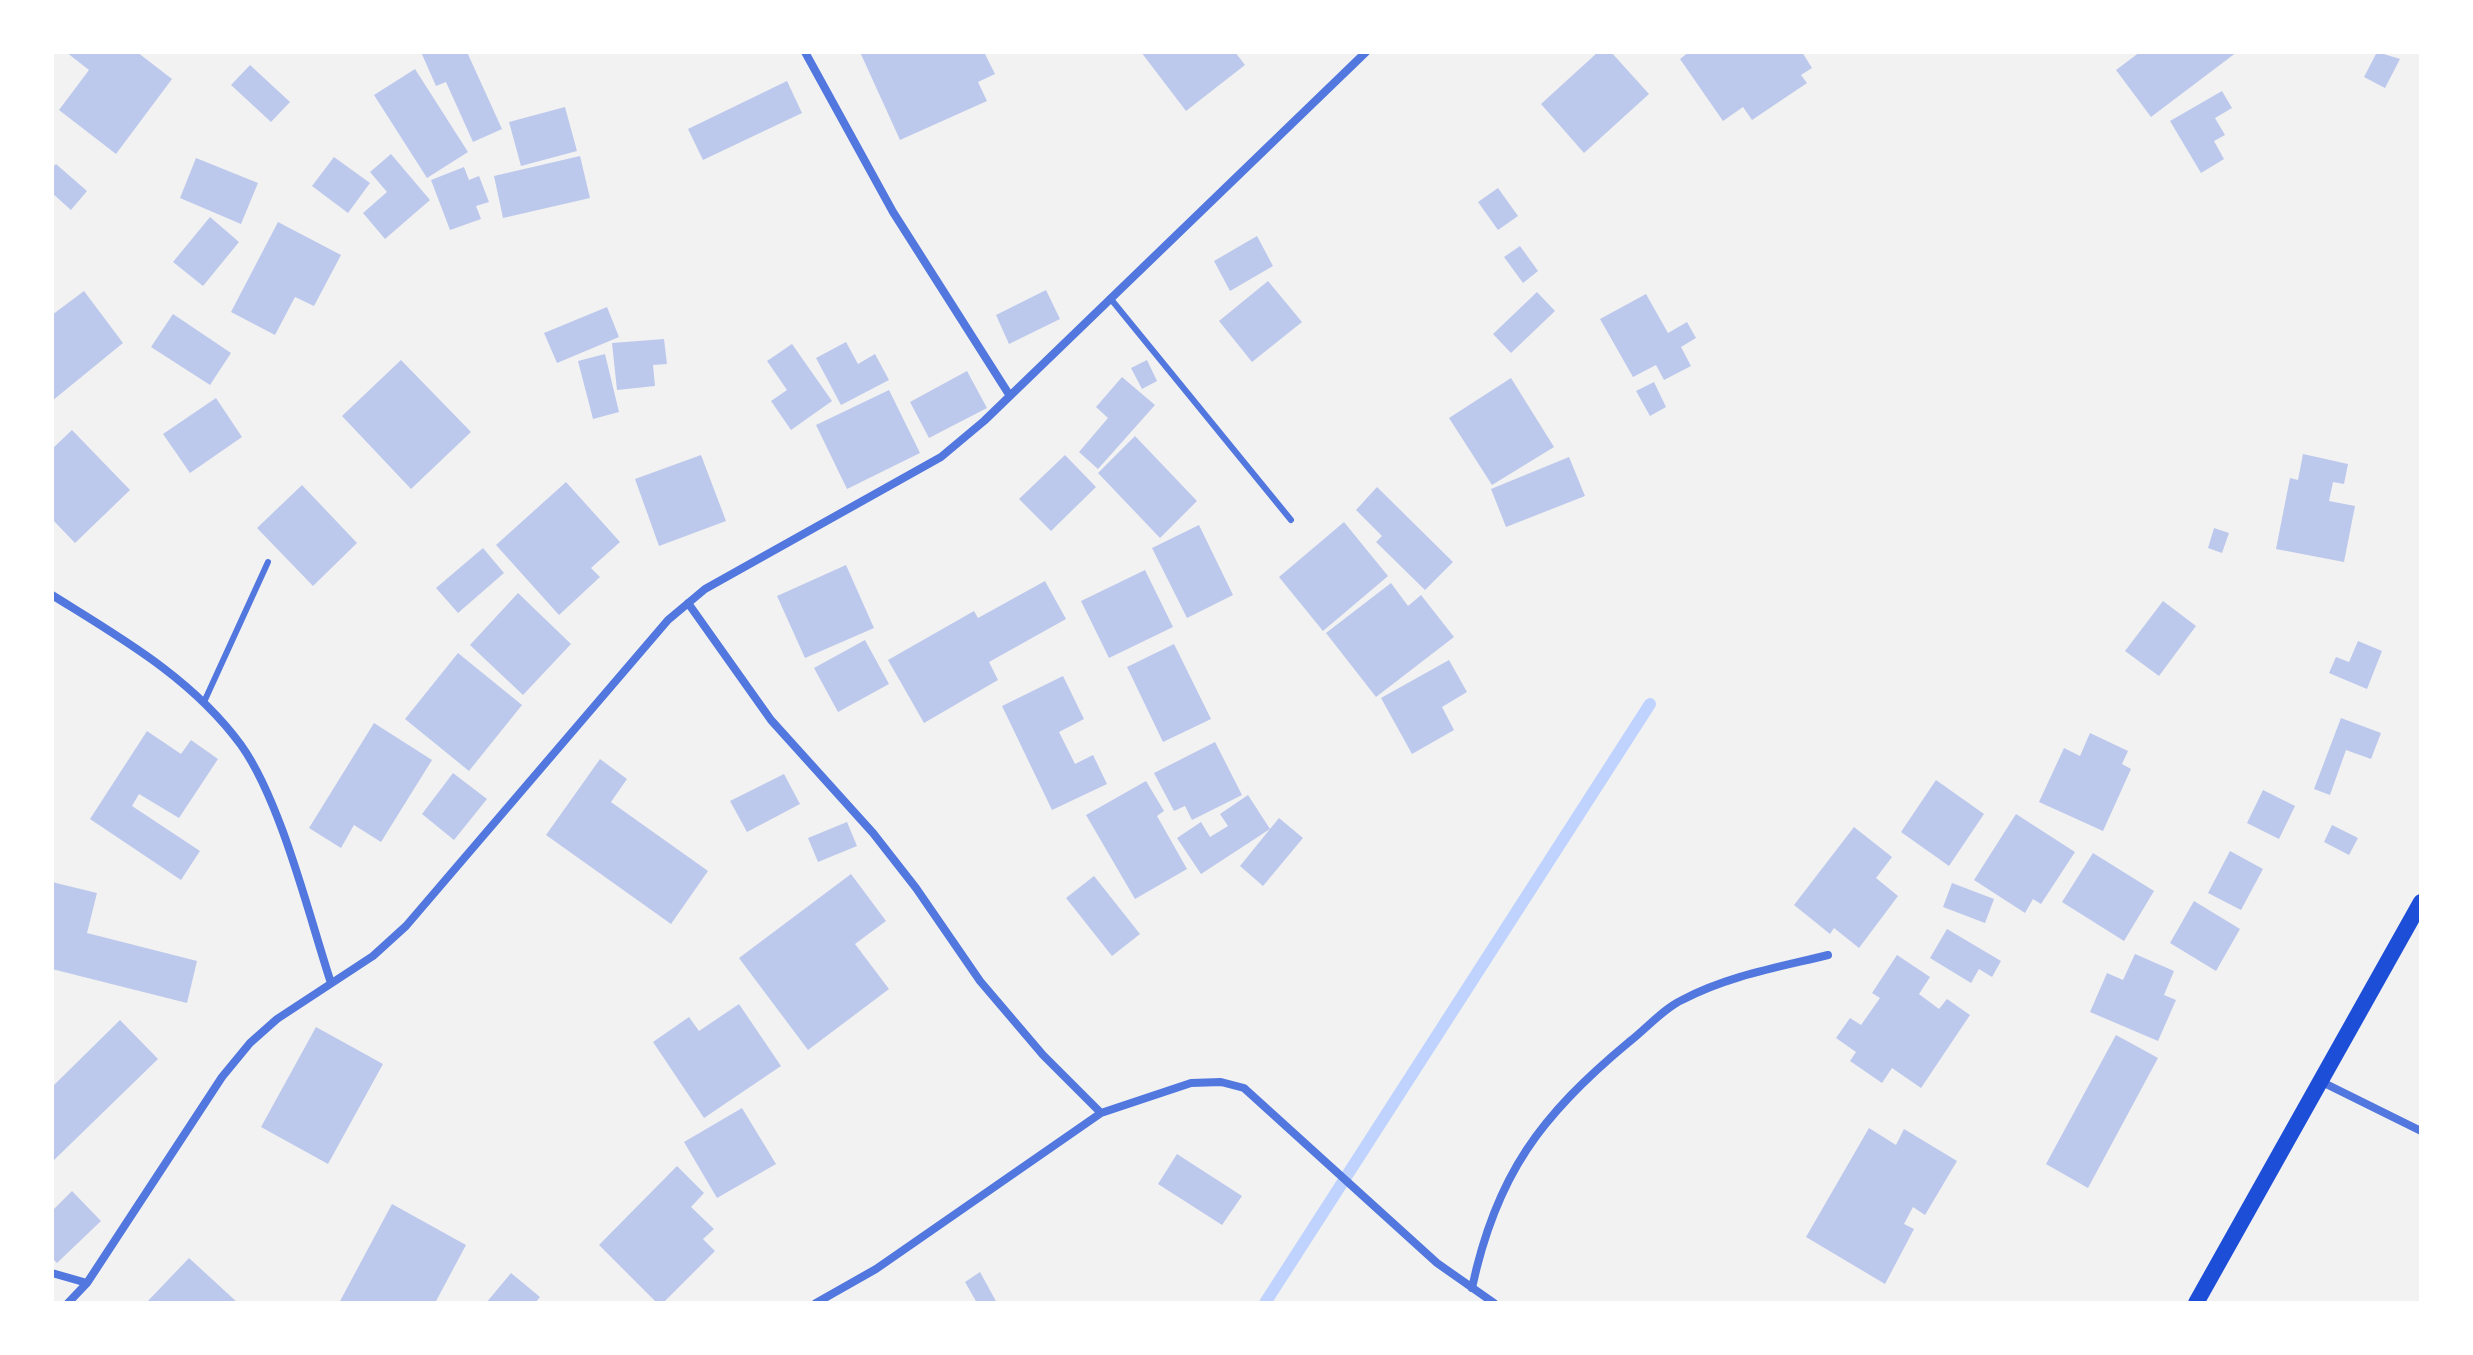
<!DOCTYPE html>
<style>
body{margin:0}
#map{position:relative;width:2473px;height:1355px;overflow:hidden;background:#f2f2f2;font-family:Poppins,sans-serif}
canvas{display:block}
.frame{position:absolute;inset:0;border:54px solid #fff;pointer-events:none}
</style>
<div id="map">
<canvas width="2473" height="1355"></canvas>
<div class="frame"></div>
</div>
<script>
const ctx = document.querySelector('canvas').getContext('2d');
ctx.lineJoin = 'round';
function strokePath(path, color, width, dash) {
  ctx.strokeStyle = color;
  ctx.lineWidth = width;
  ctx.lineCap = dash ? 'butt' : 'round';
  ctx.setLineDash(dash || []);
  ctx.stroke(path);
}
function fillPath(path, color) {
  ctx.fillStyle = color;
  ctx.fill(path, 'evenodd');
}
strokePath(new Path2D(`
 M1265,1303L1650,704`), '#bfd3fe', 12);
fillPath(new Path2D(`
 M66,52H137L172,79L116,154L59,110L89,70Z
 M421,52H467L502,129L473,142L446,82L436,86Z
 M860,52H984L995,74L978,82L987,101L900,140Z
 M1141,52H1235L1245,65L1186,111Z
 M1598,52H1611L1649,94L1584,153L1541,104Z
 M1689,52H1802L1812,68L1801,75L1807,83L1752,120L1743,107L1723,121L1680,59Z
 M2140,52H2237L2151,117L2116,70Z
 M2377,52L2400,59L2385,88L2364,77Z
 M250,65L290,102L271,122L231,85Z
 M415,69L468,152L427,178L374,95Z
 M787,81L802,113L703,160L688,129Z
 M2222,91L2232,108L2215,118L2225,135L2214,141L2224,159L2201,173L2170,121Z
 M565,107L577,151L521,166L509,122Z
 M391,154L430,200L385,239L363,213L387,192L370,172Z
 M580,156L590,198L503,218L494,176Z
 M334,157L370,183L348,213L312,186Z
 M196,158L258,183L241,224L180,198Z
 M56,164L87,191L71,210L52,193V168Z
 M464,167L469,180L479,176L489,202L476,206L481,219L450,230L431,180Z
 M1498,188L1518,216L1498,230L1478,202Z
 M210,217L239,242L203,286L173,262Z
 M278,222L341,255L314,306L295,297L275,335L231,312Z
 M1257,236L1273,266L1230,291L1214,261Z
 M1520,246L1538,271L1523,283L1504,257Z
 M1268,281L1302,322L1252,362L1219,321Z
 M1046,290L1060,319L1009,344L996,315Z
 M84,291L123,343L52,401V315Z
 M1537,292L1555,311L1511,353L1493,334Z
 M1646,294L1668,333L1687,322L1696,338L1681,347L1691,366L1664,380L1656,365L1633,377L1600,319Z
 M607,307L619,337L557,363L544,333Z
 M173,314L231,353L210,385L151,347Z
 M664,339L667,364L653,365L655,386L617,390L612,343Z
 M846,342L858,364L875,354L889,380L841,405L816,358Z
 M792,344L832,401L791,430L771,401L787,390L767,361Z
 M605,354L619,412L593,419L578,361Z
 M401,360L471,432L411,489L342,416Z
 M1147,360L1157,381L1142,389L1131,368Z
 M967,371L987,408L929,438L910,402Z
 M1122,377L1155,405L1098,469L1079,452L1108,418L1096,407Z
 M1511,378L1554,447L1492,485L1449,418Z
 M1654,382L1666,407L1650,416L1636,391Z
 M889,390L920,453L847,489L816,425Z
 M216,398L242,437L190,473L163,434Z
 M72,430L130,490L75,543L52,519V449Z
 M1135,436L1197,501L1160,538L1098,473Z
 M2303,454L2348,464L2344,484L2333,482L2329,501L2355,506L2344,562L2276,549L2290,478L2298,480Z
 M701,455L726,521L659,546L635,479Z
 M1065,455L1096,487L1051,531L1019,499Z
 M1569,457L1585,496L1506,527L1491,489Z
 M566,482L620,542L591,568L600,577L559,615L496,545Z
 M302,485L357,543L313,586L257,528Z
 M1377,487L1453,562L1425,590L1376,542L1382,536L1356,510Z
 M1344,522L1388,576L1323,631L1279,577Z
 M1199,525L1233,595L1187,618L1152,548Z
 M2214,528L2229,533L2222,553L2208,548Z
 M483,548L504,573L458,613L436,588Z
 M846,565L874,628L805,658L777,596Z
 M1145,570L1173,627L1109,658L1081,601Z
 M1045,581L1066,619L989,662L998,680L924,723L888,660L974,611L978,618Z
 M1391,583L1408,606L1421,595L1454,637L1376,697L1326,633Z
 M518,593L571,644L523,695L470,645Z
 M2163,601L2196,626L2159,676L2125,651Z
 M865,640L889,684L838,712L814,668Z
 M2358,641L2382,651L2367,689L2329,673L2336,657L2349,662Z
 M1174,644L1211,719L1163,742L1127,667Z
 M458,653L522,705L469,771L405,719Z
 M1449,660L1467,692L1442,707L1454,730L1412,754L1381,698Z
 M1063,676L1084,719L1059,732L1075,764L1093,755L1107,784L1052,810L1002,706Z
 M2341,718L2381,733L2371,759L2346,750L2330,795L2314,789Z
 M374,723L432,760L381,842L354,825L341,848L309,828Z
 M147,731L181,754L191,740L218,759L179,818L139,794L132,806L200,851L181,880L90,819Z
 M2090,733L2128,751L2122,764L2131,769L2103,831L2039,802L2064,748L2080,756Z
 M1215,742L1242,795L1192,820L1185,806L1174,811L1154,773Z
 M600,759L627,779L611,802L708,871L671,924L546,835Z
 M453,773L487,799L454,840L422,814Z
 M784,774L800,804L747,832L730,801Z
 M1936,780L1984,814L1949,866L1901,832Z
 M1146,781L1164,811L1157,816L1187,869L1135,899L1086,815Z
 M2263,790L2295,806L2279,839L2247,823Z
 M1248,795L1270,829L1279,818L1303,838L1263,886L1240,866L1270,829L1201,874L1177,838L1201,822L1210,837L1228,826L1220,814Z
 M2016,814L2075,852L2041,904L2033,899L2025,913L1974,880Z
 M847,822L857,846L818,862L808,838Z
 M2332,825L2358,838L2349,855L2324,842Z
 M1854,827L1892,857L1876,878L1898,896L1859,948L1834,928L1830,934L1794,905Z
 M2230,851L2263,869L2241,910L2208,893Z
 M2093,853L2154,891L2124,941L2062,902Z
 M851,874L886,921L855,944L889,989L808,1050L739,958Z
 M1094,876L1140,934L1112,956L1066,898Z
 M52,882L97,893L87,933L197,961L187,1003L52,969Z
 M1952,883L1994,899L1985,923L1943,907Z
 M2194,901L2240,929L2216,971L2170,943Z
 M1947,929L2001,961L1992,977L1979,969L1971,983L1930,958Z
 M2135,954L2174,971L2164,995L2176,1000L2158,1041L2090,1012L2107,973L2123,980Z
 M1897,955L1930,977L1919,994L1939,1009L1947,999L1970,1015L1921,1088L1892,1068L1882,1083L1850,1061L1856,1052L1836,1038L1850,1018L1861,1025L1880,998L1872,993Z
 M739,1004L781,1066L704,1118L653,1042L689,1017L699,1031Z
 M120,1020L158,1059L52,1162V1087Z
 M316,1027L383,1064L328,1164L261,1127Z
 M2116,1035L2158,1058L2088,1188L2046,1164Z
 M742,1108L776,1164L717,1198L684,1142Z
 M1869,1128L1896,1145L1904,1129L1957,1161L1925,1215L1913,1207L1904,1224L1914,1229L1885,1284L1806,1237Z
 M1177,1154L1242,1196L1222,1225L1158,1184Z
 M677,1166L704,1193L691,1207L714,1229L703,1239L715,1251L663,1303H657L599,1245Z
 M72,1191L101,1221L57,1263L52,1258V1211Z
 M392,1204L466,1245L435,1303H339Z
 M189,1258L238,1303H146Z
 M980,1272L997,1303H977L965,1282Z
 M511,1273L540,1297L535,1303H486Z`), '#bdc9ec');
strokePath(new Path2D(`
 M1110,298L1291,520
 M204,702L268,562`), '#5277de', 6);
strokePath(new Path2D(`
 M805,52L893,212L1010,396
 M52,595C121,638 192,678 241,745C281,801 309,916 331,983
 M688,603L771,720L873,833L916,888L980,981L1043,1055L1101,1113
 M2320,1081L2421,1131
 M52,1273L87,1283
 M1472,1288C1496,1175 1541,1115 1629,1042C1646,1029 1663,1009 1682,1000C1727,976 1779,967 1828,955
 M68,1303L87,1283L222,1077L250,1043L277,1019L373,956L406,926L668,620L705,589L941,457L984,421L1366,52
 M816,1303L876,1269L1101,1113L1191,1083L1221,1082L1244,1088L1437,1263L1494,1303`), '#5277de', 8);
strokePath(new Path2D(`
 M2196,1303L2421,902`), '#1d4ed8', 16);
</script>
